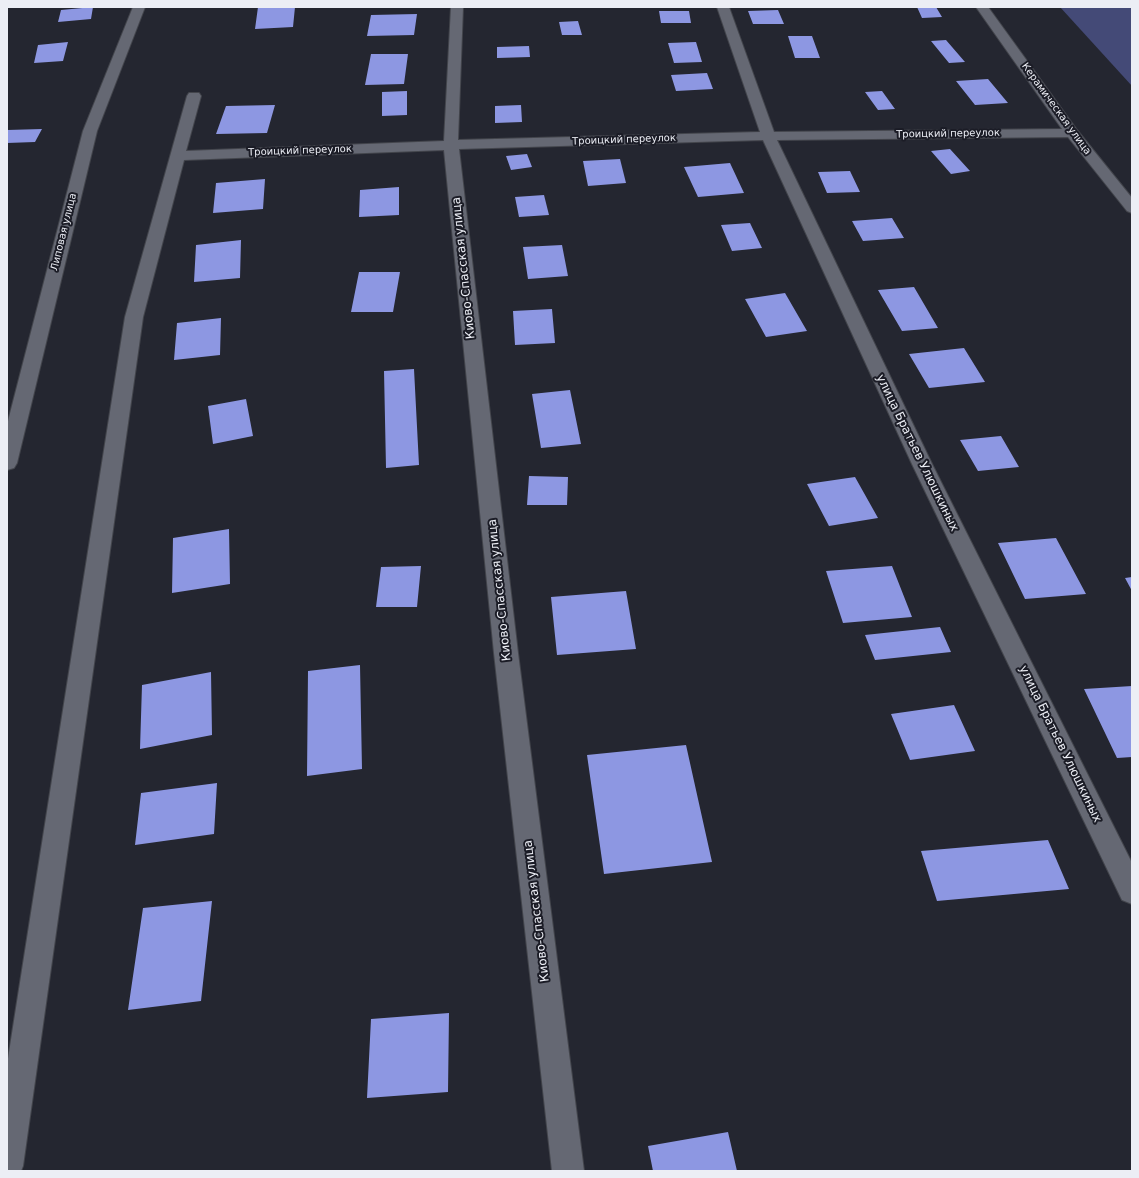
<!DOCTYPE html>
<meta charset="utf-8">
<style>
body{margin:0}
#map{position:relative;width:1139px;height:1178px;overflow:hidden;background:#242630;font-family:"DejaVu Sans",sans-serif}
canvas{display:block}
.frame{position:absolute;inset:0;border:8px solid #eceef5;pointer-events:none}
</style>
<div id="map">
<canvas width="1139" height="1178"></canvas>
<div class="frame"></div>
</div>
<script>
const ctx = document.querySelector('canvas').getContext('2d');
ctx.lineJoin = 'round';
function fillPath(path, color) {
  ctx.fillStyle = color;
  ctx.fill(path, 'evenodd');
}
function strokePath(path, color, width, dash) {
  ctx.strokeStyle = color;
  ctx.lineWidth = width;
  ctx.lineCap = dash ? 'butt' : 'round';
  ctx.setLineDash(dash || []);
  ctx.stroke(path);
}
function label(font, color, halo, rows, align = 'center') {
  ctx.font = font + ' "DejaVu Sans",sans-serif';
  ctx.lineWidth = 4;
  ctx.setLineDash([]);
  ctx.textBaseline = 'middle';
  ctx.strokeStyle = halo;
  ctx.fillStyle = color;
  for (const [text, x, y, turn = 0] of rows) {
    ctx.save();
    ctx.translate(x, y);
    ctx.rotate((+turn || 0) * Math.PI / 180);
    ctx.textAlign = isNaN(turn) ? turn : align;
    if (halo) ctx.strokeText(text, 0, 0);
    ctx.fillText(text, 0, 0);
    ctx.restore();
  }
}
fillPath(new Path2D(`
 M1060,7H1132V86Z`), '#444a77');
fillPath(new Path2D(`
 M93,7L91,19L58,22L61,10Z
 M258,7H295L293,27L255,29Z
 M917,7H936L942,17L922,18Z
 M778,10L784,24H753L748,11Z
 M659,11H689L691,23H661Z
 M417,14L414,35L367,36L371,15Z
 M578,21L582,35H562L559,22Z
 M788,36H812L820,58H795Z
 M946,40L965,62L949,63L931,41Z
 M68,42L63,61L34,63L38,45Z
 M696,42L702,62L674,63L668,43Z
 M529,46L530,57L497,58V47Z
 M371,54H408L404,84L365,85Z
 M707,73L713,89L676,91L671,75Z
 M988,79L1008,103L975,105L956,81Z
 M407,91V115L382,116V92Z
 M882,91L895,109L878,110L865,92Z
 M275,105L267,133L216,134L226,106Z
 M521,105L522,122L495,123V106Z
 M42,129L35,142L7,143V130Z
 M950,149L970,171L951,174L931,151Z
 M527,154L532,167L511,170L506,156Z
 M620,159L626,183L588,186L583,161Z
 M730,163L744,193L698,197L684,167Z
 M850,171L860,192L827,193L818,172Z
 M265,179L263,209L213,213L216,183Z
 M399,187V215L359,217L360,190Z
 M544,195L549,215L519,217L515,197Z
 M892,218L904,238L863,241L852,221Z
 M750,223L762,248L732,251L721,225Z
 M241,240L240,278L194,282L196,245Z
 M562,245L568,276L528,279L523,247Z
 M359,272H400L393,312H351Z
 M914,287L938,328L902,331L878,290Z
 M785,293L807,331L766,337L745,299Z
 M552,309L555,343L515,345L513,311Z
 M221,318L220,355L174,360L177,323Z
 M964,348L985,382L929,388L909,354Z
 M414,369L419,465L386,468L384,371Z
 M570,390L581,444L541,448L532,394Z
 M246,399L253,436L213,444L208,406Z
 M1001,436L1019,467L978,471L960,440Z
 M529,476L568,477L567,505H527Z
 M855,477L878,518L829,526L807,484Z
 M229,529L230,584L172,593L173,538Z
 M1056,538L1086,594L1025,599L998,543Z
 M421,566L417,607H376L381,567Z
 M892,566L912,617L843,623L826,571Z
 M1132,577V591L1125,578Z
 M626,591L636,649L557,655L551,597Z
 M940,627L951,652L875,660L865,635Z
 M360,665L362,769L307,776L308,671Z
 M211,672L212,735L140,749L142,685Z
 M1132,686V757L1117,758L1084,689Z
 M954,705L975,751L910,760L891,714Z
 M686,745L712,862L604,874L587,755Z
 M217,783L214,834L135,845L141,793Z
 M1048,840L1069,889L937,901L921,851Z
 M212,901L201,1001L128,1010L143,908Z
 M449,1013L448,1092L367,1098L371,1019Z
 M728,1132L737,1171H653L648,1146Z`), '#8d97e2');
const minor = new Path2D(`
 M133,7H145L97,131L17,463L14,468L7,470V425L83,131Z
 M451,7H463L458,140L760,132L717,7H729L774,132L1062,129L976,7H988L1077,130L1132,198V213L1127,211L1068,137L777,140L932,464L1132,863V904L1122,900L912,464L763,140L459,149L518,653L584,1171H552L494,653L444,150L184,160L143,317L23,1166L21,1171H7V1065L125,317L187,96L189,93H199L201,96L186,151L444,141Z`);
strokePath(minor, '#43454c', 2);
fillPath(minor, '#656873');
label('10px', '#eceef5', '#1b1c26', [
 ["Керамическая улица",1056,109,54],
 ["Троицкий переулок",948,134,-1],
 ["Троицкий переулок",624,140,-2],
 ["Троицкий переулок",300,151,-2],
 ["Липовая улица",64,232,-76]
]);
label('12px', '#eceef5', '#1b1c26', [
 ["Киово-Спасская улица",464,268,-96],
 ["улица Братьев Улюшкиных",917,453,64],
 ["Киово-Спасская улица",500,590,-96],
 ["улица Братьев Улюшкиных",1060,744,64],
 ["Киово-Спасская улица",537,911,-97]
]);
</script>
